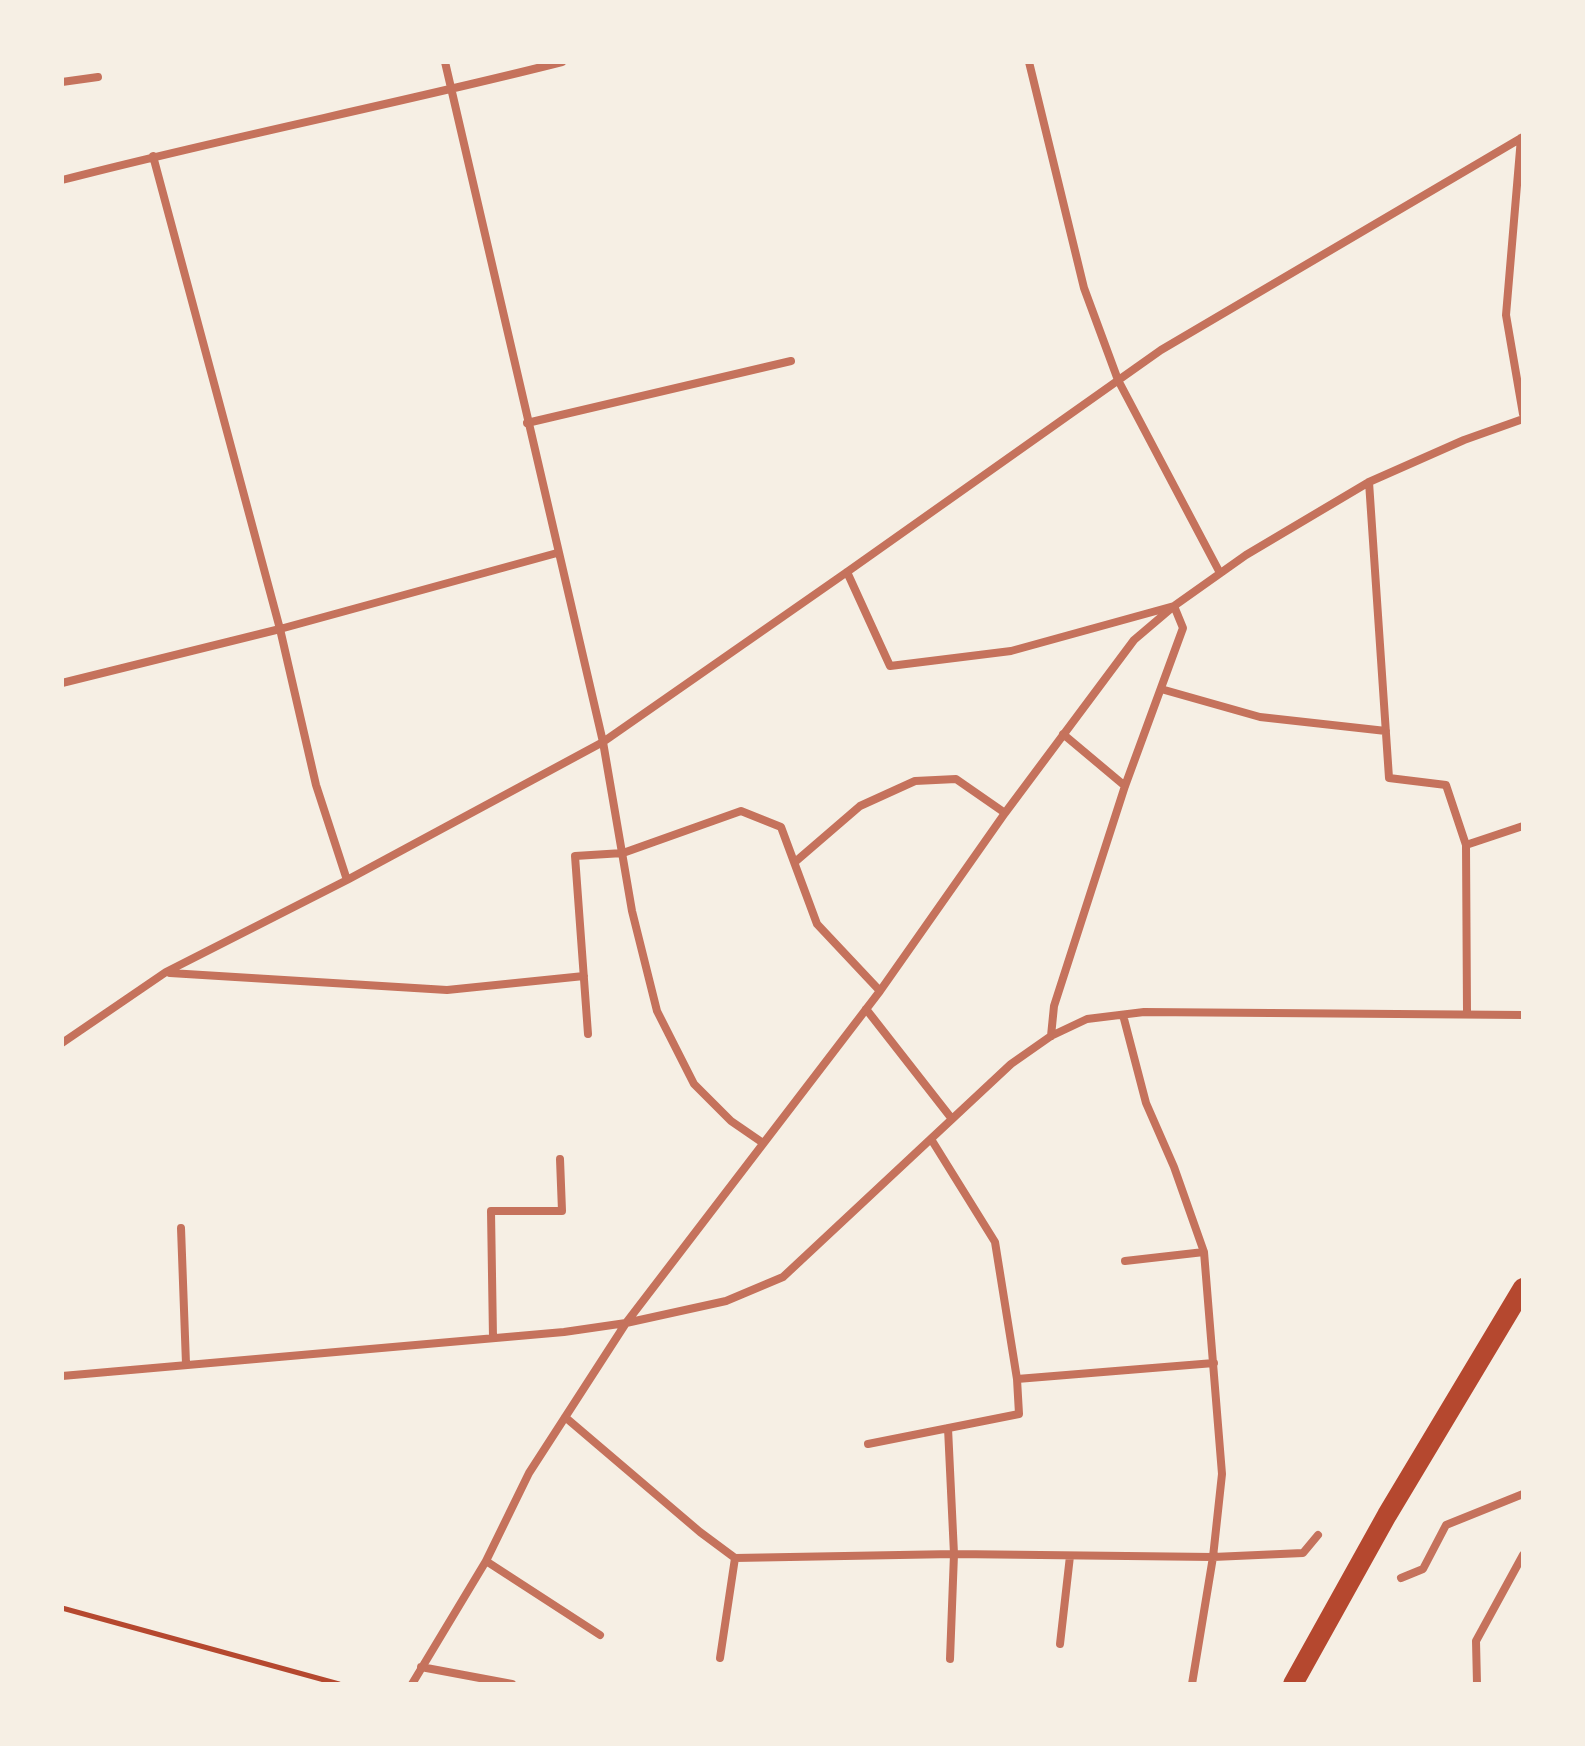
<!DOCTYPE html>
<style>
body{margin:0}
#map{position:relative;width:1585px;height:1746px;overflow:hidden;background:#f6efe4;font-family:"Times New Roman",serif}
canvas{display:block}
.frame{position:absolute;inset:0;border:64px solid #f6efe4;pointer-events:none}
</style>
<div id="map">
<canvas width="1585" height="1746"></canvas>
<div class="frame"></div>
</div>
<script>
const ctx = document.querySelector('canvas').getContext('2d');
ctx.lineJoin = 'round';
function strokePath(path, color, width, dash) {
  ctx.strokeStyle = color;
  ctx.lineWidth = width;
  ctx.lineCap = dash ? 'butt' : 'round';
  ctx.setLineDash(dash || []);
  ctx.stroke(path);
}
strokePath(new Path2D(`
 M62,1608L339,1684`), '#b5482f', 5);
strokePath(new Path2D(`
 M445,62L603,742L632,911L657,1011L694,1084L731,1121L763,1143
 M1029,62L1084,288L1118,380L1220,573
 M62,82L98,77
 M1521,138L1506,315L1523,414
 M153,156L280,629L316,785L347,880
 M62,180C228,137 396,104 562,62
 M527,423L791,361
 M1369,482L1389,778L1446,785L1466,845L1467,1013
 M847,572L890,666L1011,651L1174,606L1183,628L1125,786L1054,1006L1051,1036
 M62,683L280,629L557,553
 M1161,689L1260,717L1386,731
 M1063,734L1125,786
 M1466,845L1523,826
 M795,862L860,806L915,781L956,779L1005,813
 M170,973L447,990L584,976
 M866,1009L952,1119
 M1123,1015L1146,1103L1174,1167L1204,1252L1222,1474L1213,1557L1192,1684
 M588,1034L575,856L623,853L741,811L781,827L817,924L880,991
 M62,1043L166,972L347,880L603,742L847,572L1161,350L1523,137
 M181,1228L186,1364
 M1125,1261L1204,1252
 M493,1338L491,1211H562L560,1159
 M62,1376L564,1332L626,1323L726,1301L783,1277L1011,1064L1051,1036L1087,1019L1144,1012L1523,1015
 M1017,1379L1214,1363
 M565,1417L700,1532L735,1558L954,1554L1213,1557L1303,1553L1318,1535
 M948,1428L954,1554L950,1659
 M868,1444L1019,1414L1017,1379L995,1242L931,1139
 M486,1561L600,1635
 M1401,1578L1423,1569L1446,1525L1523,1494
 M1060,1644L1070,1556
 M720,1658L735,1558
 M421,1667L512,1684
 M412,1684L486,1561L529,1473L626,1323L880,991L1005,813L1134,640L1174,606L1246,555L1369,482L1464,440L1523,419
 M1477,1684L1476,1641L1523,1555`), '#c5725c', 8);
strokePath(new Path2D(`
 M1293,1684L1387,1515L1523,1288`), '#b5482f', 20);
</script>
